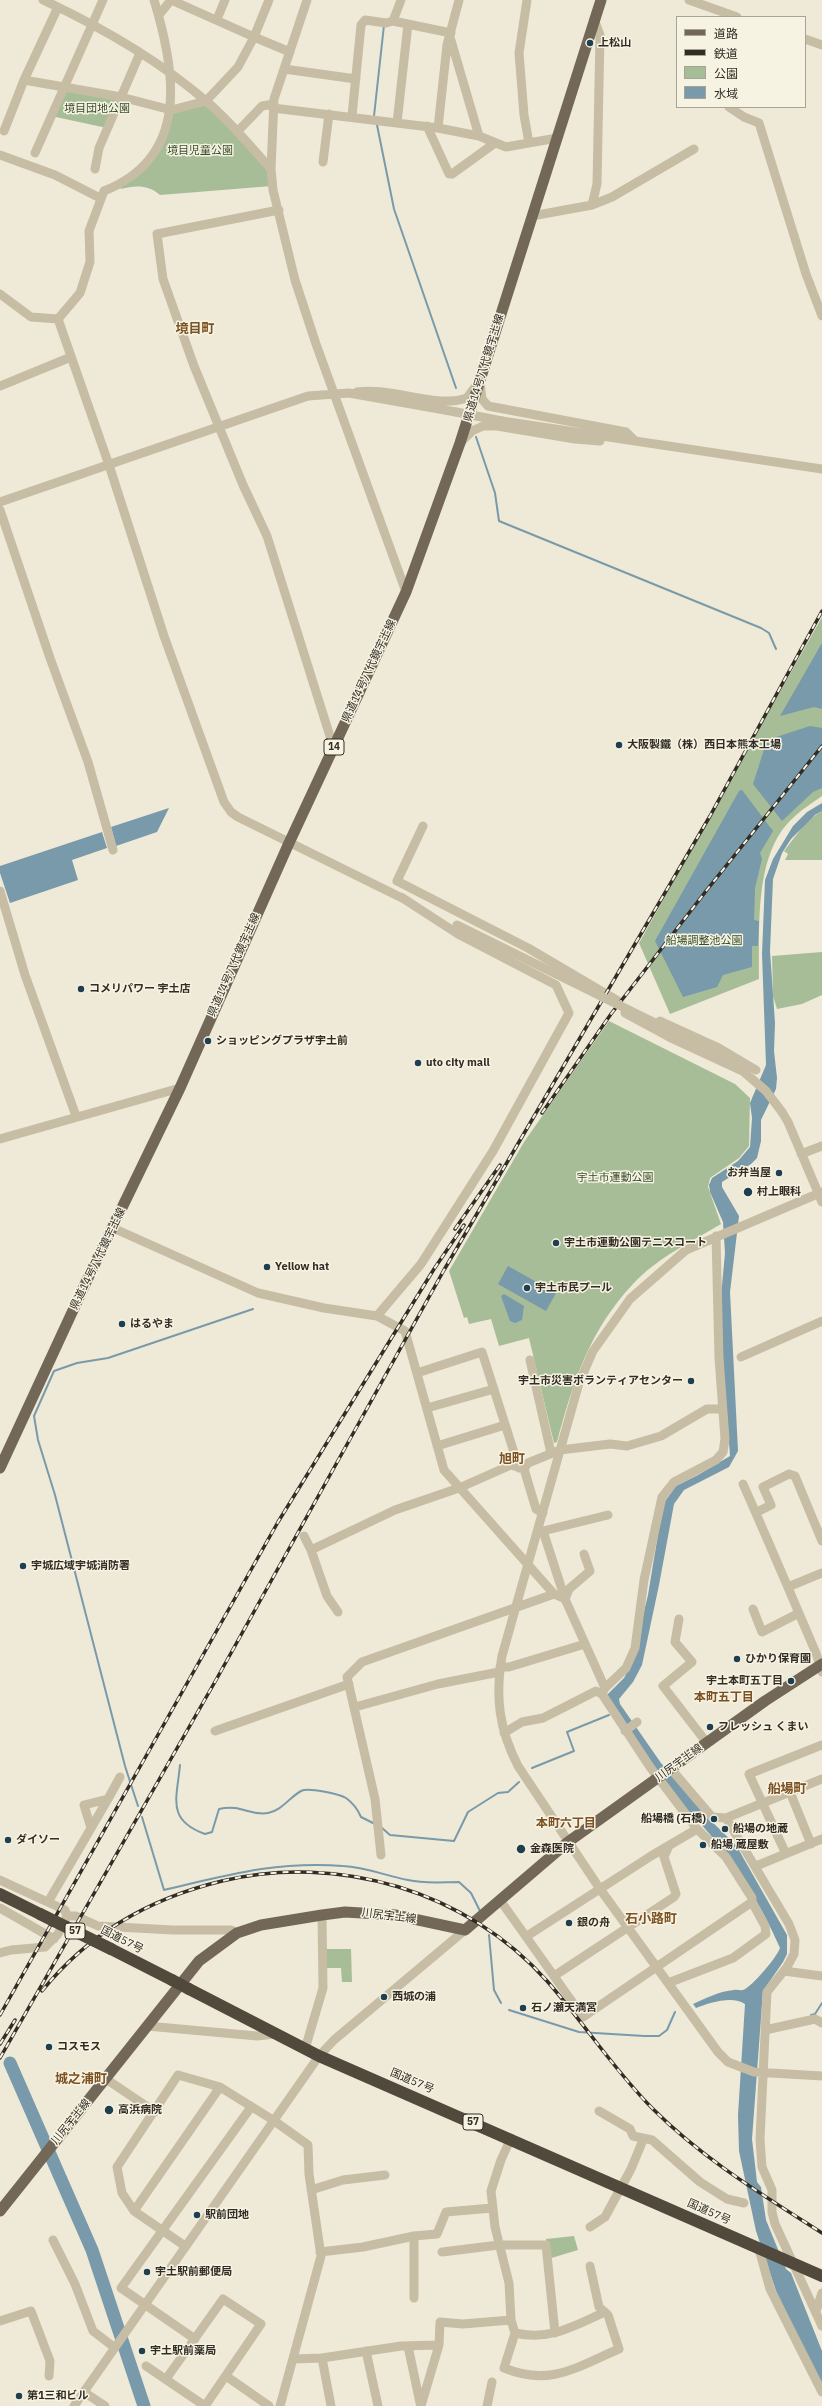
<!DOCTYPE html>
<meta charset="utf-8">
<style>
body{margin:0}
#map{position:relative;width:822px;height:2406px;overflow:hidden;background:#efead7;font-family:"IBM Plex Sans","Noto Sans JP",sans-serif}
canvas{display:block}
.legend{position:absolute;left:676px;top:16px;width:130px;height:92px;box-sizing:border-box;background:#f7f3e3;border:1px solid #a8a397;margin:0;padding:5px 7px;list-style:none;font-size:12px;color:#322c25}
.legend li{display:flex;align-items:center;gap:8px;height:20px}
.legend b{width:20px;border:1px solid #a8a397}
</style>
<div id="map">
<canvas width="822" height="2406"></canvas>
<ul class="legend">
<li><b style="height:5px;background:#736857"></b>道路</li>
<li><b style="height:5px;background:#322c25"></b>鉄道</li>
<li><b style="height:11px;background:#a6bd98"></b>公園</li>
<li><b style="height:11px;background:#789aaa"></b>水域</li>
</ul>
</div>
<script>
const ctx = document.querySelector('canvas').getContext('2d');
ctx.lineJoin = 'round';
function fillPath(path, color) {
  ctx.fillStyle = color;
  ctx.fill(path, 'evenodd');
}
function strokePath(path, color, width, dash) {
  ctx.strokeStyle = color;
  ctx.lineWidth = width;
  ctx.lineCap = dash ? 'butt' : 'round';
  ctx.setLineDash(dash || []);
  ctx.stroke(path);
}
function label(font, color, halo, rows, align = 'center') {
  ctx.font = font + ' "IBM Plex Sans","Noto Sans JP",sans-serif';
  ctx.lineWidth = 3;
  ctx.setLineDash([]);
  ctx.textBaseline = 'middle';
  ctx.strokeStyle = halo;
  ctx.fillStyle = color;
  for (const [text, x, y, turn = 0] of rows) {
    ctx.save();
    ctx.translate(x, y);
    ctx.rotate((+turn || 0) * Math.PI / 180);
    ctx.textAlign = isNaN(turn) ? turn : align;
    if (halo) ctx.strokeText(text, 0, 0);
    ctx.fillText(text, 0, 0);
    ctx.restore();
  }
}
fillPath(new Path2D(`
 M65,86L121,97L107,128L51,116Z
 M206,101L271,169L272,186L160,195C149,185 135,185 121,189L119,184L154,152L171,110Z
 M822,617V796C812,803 801,810 793,818C753,854 760,930 759,979L670,1014L639,943Z
 M822,811V860H785L788,854L784,851L807,821Z
 M822,952V995L802,1004L777,1009L773,996L772,956Z
 M609,1021L735,1084L750,1098L749,1146L739,1158L710,1178L708,1187L721,1224C691,1242 657,1258 633,1284C589,1331 573,1382 557,1442L554,1443L529,1338L499,1346L491,1319L469,1324L467,1317L464,1318L449,1271L524,1142Z
 M323,1949H351L352,1982H342L341,1968H323Z
 M574,2236L578,2250L548,2259L546,2239Z`), '#a6bd98');
fillPath(new Path2D(`
 M822,643V709L814,707L780,716Z
 M810,726L822,728V788L813,792L782,821L753,784L767,740Z
 M742,790L773,831L760,853L762,859L755,888L754,920L759,921L758,946H752V967L723,975L717,987L683,997L655,941L739,791Z
 M822,803V811L815,815L791,839L782,853L773,879L770,951L775,1023L774,1051L777,1078L776,1089L761,1120V1141L757,1158L751,1164L722,1182V1187L739,1216L730,1292L738,1451L729,1467L684,1490L674,1504L659,1585L642,1665L633,1682L619,1699L620,1704L661,1763L707,1817L736,1845L787,1935V1954L783,1962L763,1991L752,2139L757,2182L761,2187L766,2220L786,2269L791,2273L822,2351V2385L776,2291L756,2231L739,2151L738,2115L745,2004C733,1995 708,2003 696,2008L693,2004C706,1998 720,1991 734,1990C737,1989 740,1991 743,1990C752,1987 777,1957 780,1948C760,1902 733,1860 700,1823L695,1821L664,1781L607,1695L624,1678L631,1665L648,1595L663,1504L676,1486L698,1475L730,1456L722,1346L721,1296L725,1253L723,1222L710,1192L709,1185L712,1178L738,1161L750,1147L752,1118L750,1103L766,1065L762,954L765,880L773,859L793,826L807,812Z
 M169,808L157,832L116,846L111,827Z
 M102,832L107,848L72,860L78,880L10,903L0,873V866Z
 M508,1266L556,1293L546,1311L498,1284Z
 M504,1294L524,1306L522,1320L515,1323L510,1321L501,1296Z`), '#789aaa');
strokePath(new Path2D(`
 M374,116L384,25
 M377,125L394,209L456,388
 M476,437L495,493L499,521L761,628L769,633L776,649
 M180,1765C177,1798 166,1820 205,1834L212,1832L219,1809C242,1804 249,1816 268,1813C281,1811 290,1797 301,1791C308,1787 339,1794 346,1798C353,1803 358,1810 361,1817L375,1824
 M532,1768L574,1751L567,1732L609,1715
 M138,1806L125,1766L55,1495L38,1440L34,1416L54,1371L77,1363L108,1358L253,1309
 M142,1817L164,1890C228,1875 276,1861 343,1866C366,1867 386,1876 408,1880C425,1884 443,1882 459,1882L471,1893L480,1911
 M382,1828L390,1835L454,1841L468,1812L498,1793L508,1792L519,1782
 M489,1935L494,1990L501,2003
 M509,2010L579,2032L644,2036H659L667,2030L675,2012
 M811,2015L815,2014L822,2003`), '#789aaa', 2);
strokePath(new Path2D(`
 M10,2063L92,2250L144,2406`), '#789aaa', 13);
strokePath(new Path2D(`
 M43,0C101,27 157,59 206,101C230,121 250,146 271,169
 M269,0L254,37L290,52
 M307,0L274,99L271,169L273,190L295,280L316,344L406,592
 M527,0L519,53L524,115L529,143
 M689,0L737,17
 M159,15L171,0
 M217,19L225,0
 M393,21L401,0
 M450,37L479,136
 M805,39L822,45
 M284,69L356,79
 M24,80L58,7
 M729,107L744,117L759,123L806,274L822,316
 M273,108L438,128L479,136L506,147L557,138
 M352,116L361,25L365,20L386,23L393,21L451,33
 M397,123L408,24
 M427,126L449,174H452L495,143
 M438,128L447,45L459,0
 M4,131L24,80L121,97L171,110L206,101L238,67L254,37L171,0
 M237,132L262,106L274,104
 M35,153L103,0
 M0,155L55,175L100,198
 M323,162L329,114
 M95,169L99,148L140,53
 M592,205L597,184L600,35L594,19
 M279,210L157,234L163,279L194,366L243,485L267,536L334,749
 M532,216L592,205L612,197L694,149
 M0,294L31,317L58,319
 M58,319L109,465L164,636L224,802L231,812L238,817L406,900
 M58,319L80,293L90,262L89,231L104,191C190,157 176,72 154,0
 M480,382L482,399L488,406L626,432L635,441
 M0,386L71,357
 M357,392C394,387 434,409 467,398L475,387
 M502,421L822,469
 M460,443L472,431L483,426H497L575,439L600,441
 M0,502L308,396L349,393L456,412
 M0,510L50,658L88,762L113,850
 M423,826L397,881L528,948L618,1001
 M0,891L25,975L76,1116
 M625,1013L673,1039L740,1070
 M660,1021L719,1048L756,1070
 M782,1112L788,1122L822,1202
 M0,1139L180,1088
 M801,1154L822,1146
 M822,1192L686,1250L630,1299L593,1351L579,1383L502,1656C495,1697 499,1729 518,1766L600,1889L718,2052L728,2062L754,2072L822,2076
 M113,1228L258,1293L324,1308L377,1316L421,1264L493,1151L569,1013L556,985L458,934L401,897
 M377,1316L405,1331L444,1470L554,1594L565,1599
 M741,1357L822,1321
 M530,1360L551,1453
 M417,1373L482,1352L519,1468
 M427,1408L494,1389
 M437,1446L505,1425
 M524,1469L528,1463L560,1450L610,1444L627,1446L661,1436L707,1409H722
 M743,1484C768,1540 792,1597 816,1653L822,1672
 M757,1512L771,1505L763,1487L789,1474L795,1476L822,1541
 M538,1530L543,1531L565,1599L605,1688
 M543,1531L608,1515
 M304,1536L311,1550
 M788,1587L822,1573
 M565,1599L569,1589L590,1571L584,1554
 M753,1609L762,1632L799,1613
 M338,1612L327,1596L311,1550L395,1510L459,1488L511,1465L524,1469L536,1509L543,1513
 M679,1619L675,1642L692,1662L663,1686L707,1743
 M500,1667H509L585,1644
 M355,1707L438,1684L499,1672
 M215,1731L349,1684
 M625,1731L637,1722
 M504,1733L522,1722L543,1718L596,1691L602,1694
 M671,1769L712,1817L726,1818L822,1779
 M790,1792L811,1844
 M108,1799L120,1777
 M726,1818L789,1924L795,1940L794,1954L787,1967L767,1992L760,2139L762,2167L772,2190V2212L775,2224L822,2326
 M786,1854L749,1774L822,1745
 M381,1855L375,1799L347,1677L362,1662L554,1594
 M756,1866L822,1839
 M0,1880L65,1910L67,1916
 M500,1900L583,2017L752,1902
 M48,1902L108,1799L84,1805L91,1828
 M0,1908L54,1939
 M527,1936L651,1856L697,1829
 M0,1953L11,1950L45,1947L58,1934L67,1916H76L98,1926L173,1930H231L237,1933
 M784,1971L822,1976
 M554,1976L674,1897L676,1894L664,1857L668,1848
 M668,1983L733,1958L766,1934L765,1926L752,1902V1898L726,1857L697,1829L650,1767L602,1694L605,1688L626,1668L635,1648L644,1580L662,1497L674,1482L716,1460L723,1452L725,1439L719,1358L716,1236
 M147,2026L257,2036L275,2034
 M765,2030L815,2019L822,2023
 M305,2049L323,1988L322,1915
 M106,2079L155,2112
 M599,2111L630,2129L633,2136L652,2140L700,2182L727,2199L744,2203
 M511,2138L501,2160L491,2191L495,2227L509,2283L511,2320L515,2333L504,2368C551,2387 576,2367 619,2349L608,2315L599,2307L590,2266
 M311,2190L343,2180L385,2175
 M134,2211L220,2087
 M590,2227L605,2217L631,2169L643,2140
 M414,2236L437,2234L446,2212L492,2208
 M53,2240L75,2284L93,2331L115,2348
 M185,2246L134,2211L122,2193L117,2167L178,2075L220,2087L273,2120L308,2145L309,2174L321,2256L280,2406
 M759,2249L770,2289L822,2392
 M320,2252L363,2247L414,2236V2298
 M442,2252L499,2245H546L555,2333
 M816,2311L822,2293
 M0,2321L31,2311L50,2361L49,2376
 M515,2333C550,2341 574,2326 605,2312
 M195,2339L121,2288L251,2107
 M408,2346L420,2403
 M366,2351L378,2406
 M322,2358L331,2406
 M294,2359L322,2358L401,2346L439,2345
 M146,2366L205,2406L261,2324L223,2299L166,2379
 M226,2376L269,2406
 M84,2392L105,2406
 M74,2406L319,2056L334,2040L465,1930
 M421,2406L439,2345L440,2322L463,2324L511,2320
 M487,2406L492,2382`), '#c6bda4', 9);
strokePath(new Path2D(`
 M0,1468L87,1280L180,1088L289,843L406,592L460,443L601,0
 M0,2211L199,1961L237,1933L261,1925L322,1915L345,1912L395,1915L465,1930L568,1842L765,1701L822,1664`), '#736857', 11);
strokePath(new Path2D(`
 M0,1894L40,1914
 M111,1949L172,1980
 M189,1989L319,2056L822,2276`), '#52493d', 12);
const rail = new Path2D(`
 M542,1113L611,1014L706,891L822,746
 M455,1229L500,1165
 M42,1991C88,1934 151,1898 222,1881C338,1853 467,1891 547,1981C584,2023 614,2070 653,2109C703,2159 763,2195 822,2233
 M0,2015L278,1522L434,1269L464,1225
 M0,2044L15,2020
 M0,2058L216,1680L444,1270L710,816L822,611`);
strokePath(rail, '#322c25', 3.5);
strokePath(rail, '#f7f3e3', 2, [6]);
strokePath(new Path2D(`
 M456,412L502,421
 M457,925L730,1060L766,1091L782,1112`), '#c6bda4', 9);
strokePath(new Path2D(`
 M40,1914L111,1949
 M172,1980L189,1989`), '#52493d', 12);
for (const [x, y, r, color] of [
 [590,43,4,"#1d3f50"],
 [619,745,4,"#1d3f50"],
 [81,989,4,"#1d3f50"],
 [208,1041,4,"#1d3f50"],
 [418,1063,4,"#1d3f50"],
 [779,1173,4,"#1d3f50"],
 [748,1192,5,"#1d3f50"],
 [556,1243,4,"#1d3f50"],
 [267,1267,4,"#1d3f50"],
 [527,1288,4,"#1d3f50"],
 [122,1324,4,"#1d3f50"],
 [691,1381,4,"#1d3f50"],
 [23,1566,4,"#1d3f50"],
 [737,1659,4,"#1d3f50"],
 [791,1681,4,"#1d3f50"],
 [710,1727,4,"#1d3f50"],
 [714,1819,4,"#1d3f50"],
 [725,1829,4,"#1d3f50"],
 [8,1840,4,"#1d3f50"],
 [703,1845,4,"#1d3f50"],
 [521,1849,5,"#1d3f50"],
 [569,1923,4,"#1d3f50"],
 [384,1997,4,"#1d3f50"],
 [523,2008,4,"#1d3f50"],
 [49,2047,4,"#1d3f50"],
 [109,2110,5,"#1d3f50"],
 [197,2215,4,"#1d3f50"],
 [147,2272,4,"#1d3f50"],
 [142,2351,4,"#1d3f50"],
 [19,2396,4,"#1d3f50"]
]) {
  const dot = new Path2D();
  dot.arc(x, y, r, 0, 2 * Math.PI);
  ctx.fillStyle = color;
  ctx.fill(dot);
  strokePath(dot, '#f7f3e3', 1.5);
}
for (const [x, y, w] of [
 [334,747,20],
 [75,1931,20],
 [473,2122,20]
]) {
  const box = new Path2D();
  box.roundRect(x - w / 2, y - 8, w, 16, 3);
  ctx.fillStyle = '#f7f3e3';
  ctx.fill(box);
  strokePath(box, '#322c25', 1);
}
label('bold 10px', '#322c25', null, [
 ["14",334,747],
 ["57",75,1931],
 ["57",473,2122]
]);
label('bold 11px', '#322c25', '#f7f3e3', [
 ["上松山",598,43],
 ["大阪製鐵（株）西日本熊本工場",627,745],
 ["コメリパワー 宇土店",89,989],
 ["ショッピングプラザ宇土前",216,1041],
 ["uto city mall",426,1063],
 ["お弁当屋",771,1173,"right"],
 ["村上眼科",757,1192],
 ["宇土市運動公園テニスコート",564,1243],
 ["Yellow hat",275,1267],
 ["宇土市民プール",535,1288],
 ["はるやま",130,1324],
 ["宇土市災害ボランティアセンター",683,1381,"right"],
 ["宇城広域宇城消防署",31,1566],
 ["ひかり保育園",745,1659],
 ["宇土本町五丁目",783,1681,"right"],
 ["フレッシュ くまい",718,1727],
 ["船場橋 (石橋)",706,1819,"right"],
 ["船場の地蔵",733,1829],
 ["ダイソー",16,1840],
 ["船場 蔵屋敷",711,1845],
 ["金森医院",530,1849],
 ["銀の舟",577,1923],
 ["西城の浦",392,1997],
 ["石ノ瀬天満宮",531,2008],
 ["コスモス",57,2047],
 ["高浜病院",118,2110],
 ["駅前団地",205,2215],
 ["宇土駅前郵便局",155,2272],
 ["宇土駅前薬局",150,2351],
 ["第1三和ビル",27,2396]
], 'left');
label('11px', '#374e2a', '#f7f3e3', [
 ["境目団地公園",97,109],
 ["境目児童公園",200,151],
 ["船場調整池公園",704,941],
 ["宇土市運動公園",615,1178]
]);
label('11px', '#322c25', '#f7f3e3', [
 ["県道14号八代鏡宇土線",484,368,-73],
 ["県道14号八代鏡宇土線",369,671,-65],
 ["県道14号八代鏡宇土線",234,965,-66],
 ["県道14号八代鏡宇土線",98,1259,-64],
 ["川尻宇土線",679,1763,-36],
 ["川尻宇土線",389,1916,7],
 ["国道57号",122,1940,27],
 ["国道57号",412,2081,23],
 ["川尻宇土線",71,2122,-51],
 ["国道57号",709,2212,24]
]);
label('bold 12px', '#7c5123', '#f7f3e3', [
 ["本町五丁目",724,1698],
 ["本町六丁目",566,1824]
]);
label('bold 13px', '#7c5123', '#f7f3e3', [
 ["境目町",195,329],
 ["旭町",512,1459],
 ["船場町",787,1789],
 ["石小路町",651,1919],
 ["城之浦町",81,2079]
]);
</script>
